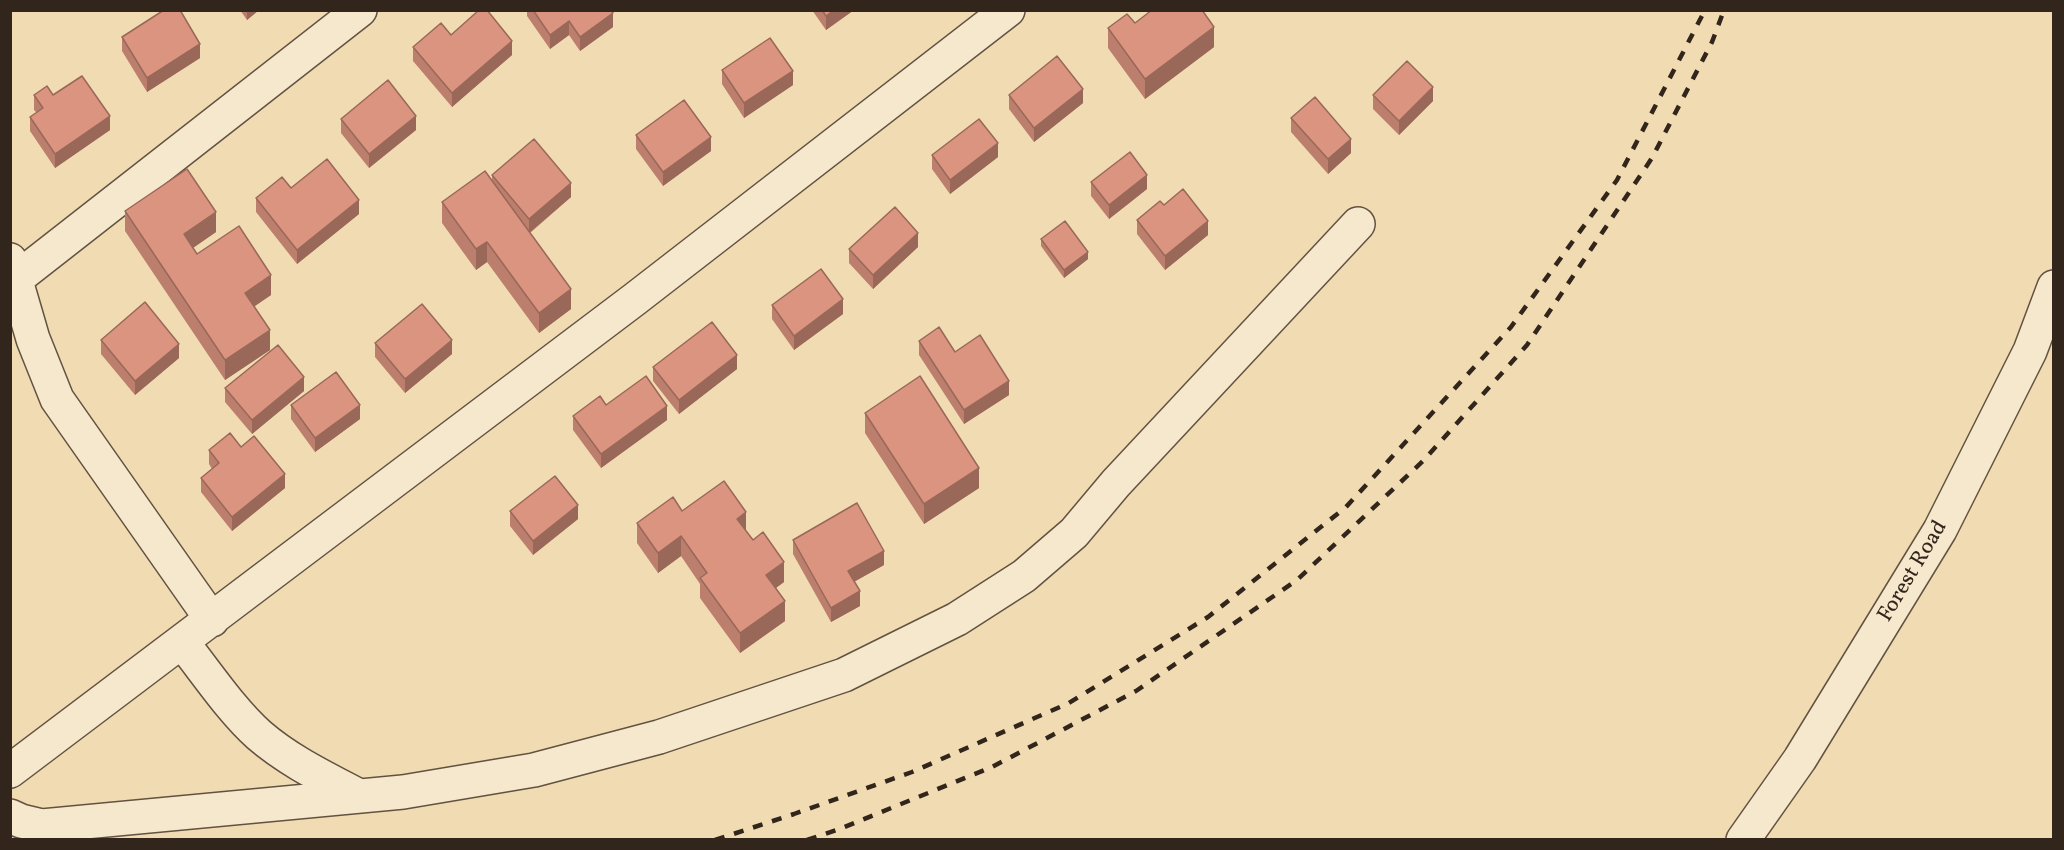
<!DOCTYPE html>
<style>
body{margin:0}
#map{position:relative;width:2064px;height:850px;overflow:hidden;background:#f1dbb2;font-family:Vollkorn,serif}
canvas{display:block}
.frame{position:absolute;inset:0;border:12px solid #32251b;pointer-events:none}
</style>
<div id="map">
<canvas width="2064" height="850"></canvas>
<div class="frame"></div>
</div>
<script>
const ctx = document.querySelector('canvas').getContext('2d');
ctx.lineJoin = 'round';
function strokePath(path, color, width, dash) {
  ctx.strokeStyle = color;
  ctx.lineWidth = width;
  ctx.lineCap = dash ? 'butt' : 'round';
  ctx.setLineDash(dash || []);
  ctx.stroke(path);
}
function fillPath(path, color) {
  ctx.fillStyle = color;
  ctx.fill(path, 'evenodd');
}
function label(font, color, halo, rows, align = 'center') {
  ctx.font = font + ' Vollkorn,serif';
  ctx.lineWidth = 6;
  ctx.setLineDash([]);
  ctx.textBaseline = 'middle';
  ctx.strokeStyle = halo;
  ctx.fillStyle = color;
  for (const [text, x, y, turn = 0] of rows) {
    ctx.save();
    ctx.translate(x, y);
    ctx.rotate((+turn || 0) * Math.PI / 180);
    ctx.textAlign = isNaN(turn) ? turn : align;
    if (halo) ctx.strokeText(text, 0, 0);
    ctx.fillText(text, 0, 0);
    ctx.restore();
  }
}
const minor = new Path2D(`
 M10,260L33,339L57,399L212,620
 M16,279L360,10
 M182,642C206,672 231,710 259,735C289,761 325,778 359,796
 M10,771L635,299L1008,10
 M10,816L21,821L42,826L403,792L534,770L659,737L844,675L957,619L1024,576L1074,533L1116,483L1358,224
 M1743,840L1800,759L1940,530L2030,351L2054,287`);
strokePath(minor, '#625241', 36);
strokePath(minor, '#f6e8cd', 33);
strokePath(new Path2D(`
 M715,840L794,814L912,772L1069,703L1208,617L1346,507L1511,327L1617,180L1705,10
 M807,840L842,828L992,767L1136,691L1297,580L1424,460L1527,345L1652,158L1712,42L1724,10`), '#32251b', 4.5, [10, 10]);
fillPath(new Path2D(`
 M240,10H259L247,20Z
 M527,10H611L613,27L580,51L569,35L550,49L527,16Z
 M812,10H854L826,30Z
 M1146,10H1202L1214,47L1145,99L1108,48V28L1135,23L1148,13Z
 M451,35L512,55L452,107L413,61V47Z
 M122,37L200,58L147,92L122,51Z
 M722,70L793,85L744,118L722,84Z
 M34,95H53L110,130L55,168L30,131V117L37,113L34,110Z
 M1009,95L1083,103L1034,142L1009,109Z
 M1373,95L1433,101L1399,135L1373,109Z
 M1291,118L1351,153L1328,174L1291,132Z
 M341,119L416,130L369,168L341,133Z
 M636,135L711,151L663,186L636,149Z
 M932,155L998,157L950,194L932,169Z
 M492,175L571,197L530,233L571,309L539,333L487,262L476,270L442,223V202L492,181Z
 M1091,182L1147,189L1109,219L1091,196Z
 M291,188L359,214L297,264L256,212V198Z
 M125,211L216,232L193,248L197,254L271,295L254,306L270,350L225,380L125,231Z
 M1137,220L1208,235L1165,270L1137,234Z
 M1041,239L1088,259L1064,278L1041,246Z
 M918,247L873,289L849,263V249Z
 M772,305L843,314L794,350L772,319Z
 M101,340L179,358L135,395L101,354Z
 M919,341L955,352L1009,395L964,424L919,355Z
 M375,343L452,354L405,393L375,357Z
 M653,367L737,369L679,414L653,381Z
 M225,388L304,391L252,434L225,402Z
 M291,405L360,419L315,452L291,419Z
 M606,405L667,420L601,468L573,430V416Z
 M865,413L979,488L924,524L865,433Z
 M241,447L285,488L232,531L201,492V478L212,469L209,464V450Z
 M510,511L578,519L533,555L510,526Z
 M682,511L746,531L784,582L776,588L785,621L740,653L700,598V584L681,556L658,573L637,543V523Z
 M793,540L884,565L854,582L860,606L831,622L793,554Z`), '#bc7f6d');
fillPath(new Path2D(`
 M247,10H259L247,20Z
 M834,10H854L826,30V16Z
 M613,13V27L580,51V37Z
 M569,21V35L550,49V35Z
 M1214,27V47L1145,99V79Z
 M512,41V55L452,107V93Z
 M200,44V58L147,92V78Z
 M793,71V85L744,118V103Z
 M1433,87V101L1399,135V121Z
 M1083,89V103L1034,142V128Z
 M110,116V130L55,168V154Z
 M416,116V130L369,168V154Z
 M711,137V151L663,186V172Z
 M1351,139V153L1328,174V159Z
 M998,143V157L950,194V180Z
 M1147,175V189L1109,219V205Z
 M571,183V197L529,233V219Z
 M359,200V214L297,264V250Z
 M216,212V232L184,254V234Z
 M1208,221V235L1165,270V256Z
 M918,233V247L873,289V275Z
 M487,242V262L476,270V249Z
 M1088,252V259L1064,278V270Z
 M271,275V295L245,313V293Z
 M571,289V309L539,333V313Z
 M843,299V314L794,350V336Z
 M270,330V350L225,380V360Z
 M452,340V354L405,393V379Z
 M179,344V358L135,395V381Z
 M737,355V369L679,414V400Z
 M304,377V391L252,434V420Z
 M1009,381V395L964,424V410Z
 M360,405V419L315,452V438Z
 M667,406V420L601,468V454Z
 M979,468V488L924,524V504Z
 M285,474V488L232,531V517Z
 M578,505V519L533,555V541Z
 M746,512V532L737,519Z
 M681,536V556L658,573V553Z
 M884,551V565L848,585V571Z
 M784,562V582L766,595V575Z
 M860,591V606L831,622V608Z
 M785,601V621L740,653V633Z`), '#996859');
const building = new Path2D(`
 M164,10H180L200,44L147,78L122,37Z
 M479,10H487L512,41L452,93L413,47L441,23L451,35Z
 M533,10H611L613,13L580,37L569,21L550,35Z
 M822,10H834L826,16Z
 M1152,10H1202L1214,27L1145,79L1108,28L1127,14L1135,23Z
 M770,38L793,71L744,103L722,70Z
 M1057,56L1083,89L1034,128L1009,95Z
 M1407,61L1433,87L1399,121L1373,95Z
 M82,76L110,116L55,154L30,117L43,108L34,95L47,86L53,95Z
 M388,80L416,116L369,154L341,119Z
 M1315,97L1351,139L1328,159L1291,118Z
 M684,100L711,137L663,172L636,135Z
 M979,119L998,143L950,180L932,155Z
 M534,139L571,183L529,219L492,175Z
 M1130,152L1147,175L1109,205L1091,182Z
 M327,159L359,200L297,250L256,198L282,177L291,188Z
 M187,169L216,212L184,234L197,254L239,226L271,275L245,293L270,330L225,360L125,211Z
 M485,171L571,289L539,313L487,242L476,249L442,202Z
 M1183,189L1208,221L1165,256L1137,220L1160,201L1164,205Z
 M895,207L918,233L873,275L849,249Z
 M1065,221L1088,252L1064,270L1041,239Z
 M821,269L843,299L794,336L772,305Z
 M145,302L179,344L135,381L101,340Z
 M422,304L452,340L405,379L375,343Z
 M712,322L737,355L679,400L653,367Z
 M939,327L955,352L980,335L1009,381L964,410L919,341Z
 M278,345L304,377L252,420L225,388Z
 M336,372L360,405L315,438L291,405Z
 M646,376L667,406L601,454L573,416L600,396L606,405Z
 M920,376L979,468L924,504L865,413Z
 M230,433L241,447L254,436L285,474L232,517L201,478L219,463L209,450Z
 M555,476L578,505L533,541L510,511Z
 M724,481L746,512L737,519L753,540L763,532L784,562L766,575L785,601L740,633L700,578L707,573L681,536L658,553L637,523L673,497L682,511Z
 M857,503L884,551L848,571L860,591L831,608L793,540Z`);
fillPath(building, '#db947f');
strokePath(building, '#996859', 1.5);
label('22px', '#32251b', '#f6e8cd', [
 ["Forest Road",1914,572,-59]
]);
</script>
